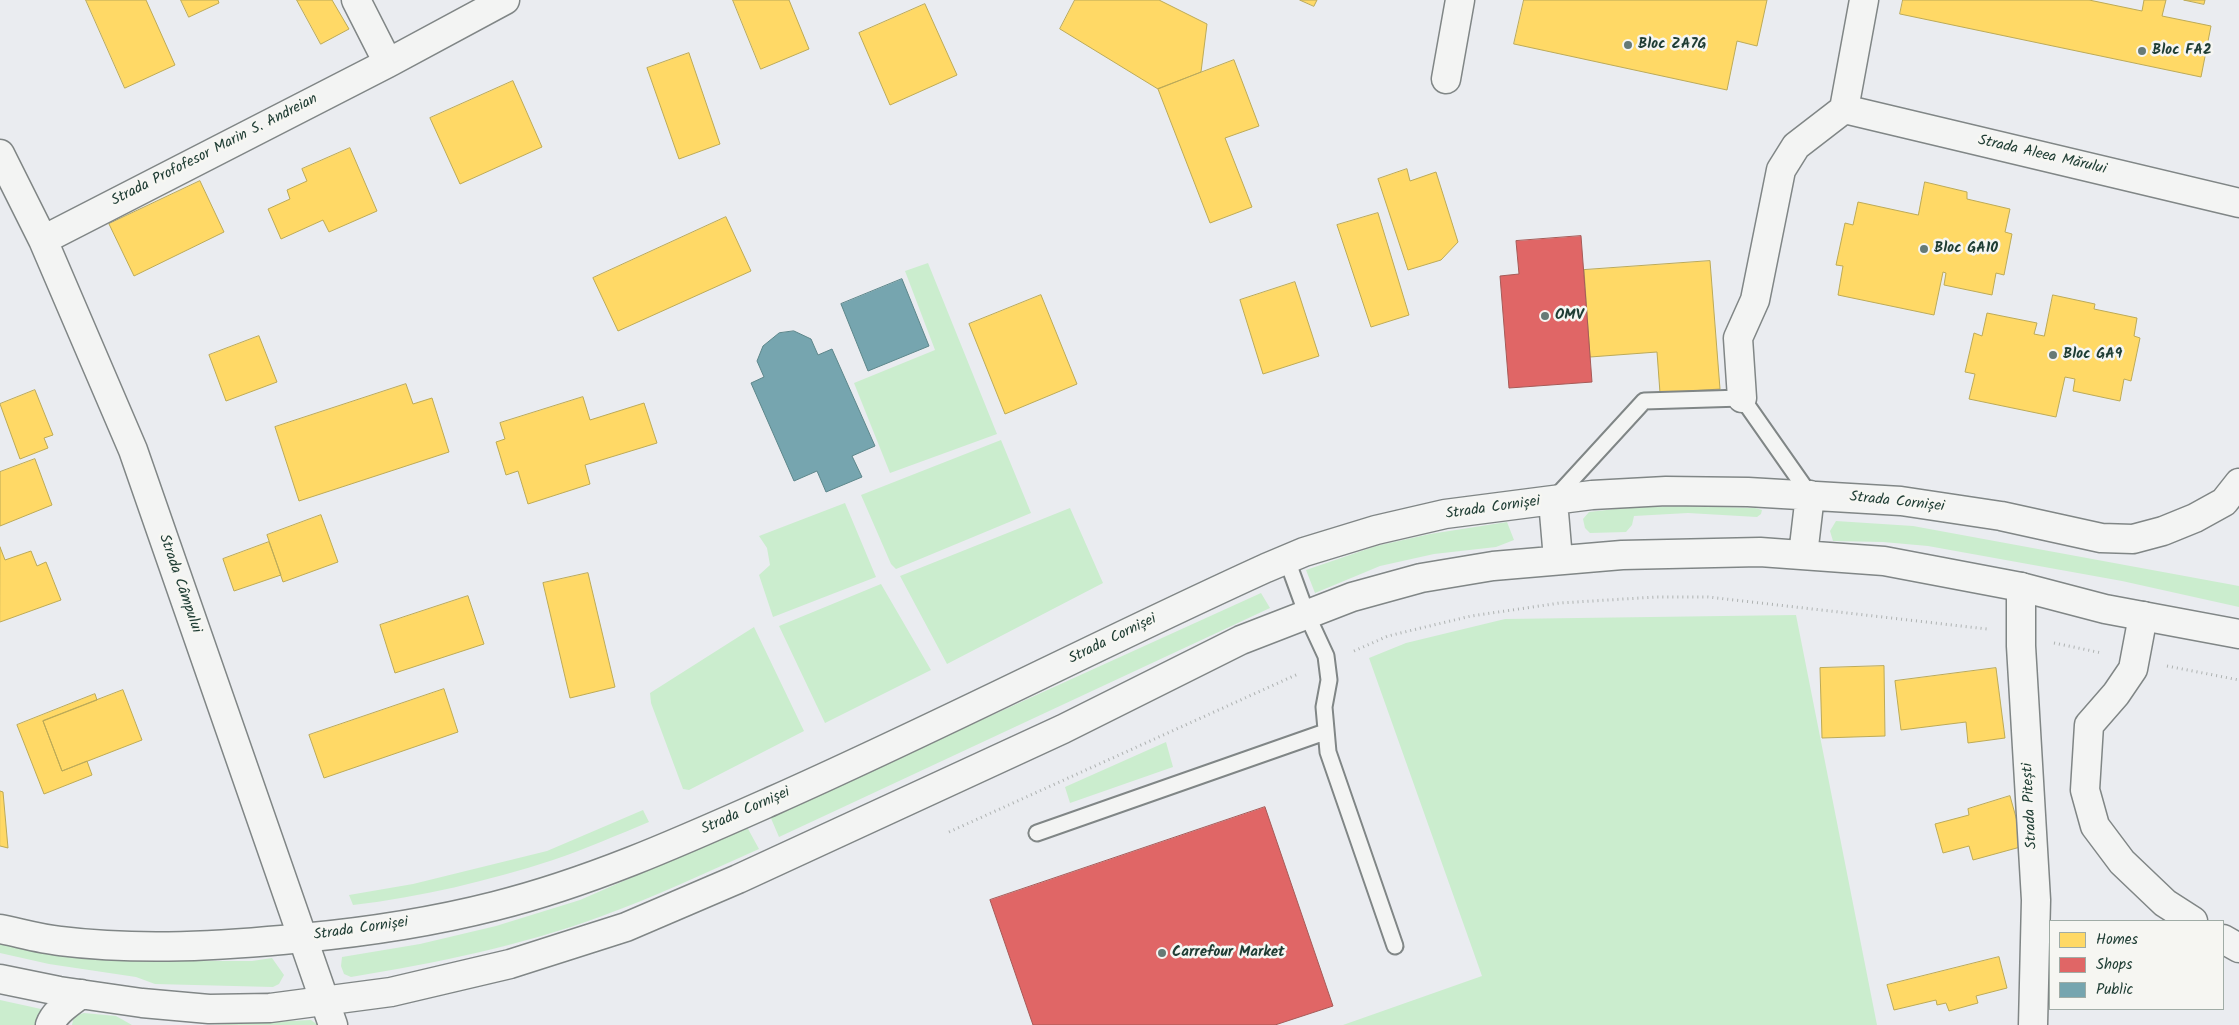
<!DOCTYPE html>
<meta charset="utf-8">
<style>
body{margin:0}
#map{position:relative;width:2239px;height:1025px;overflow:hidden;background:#eaecf0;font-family:Kalam,sans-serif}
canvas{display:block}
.legend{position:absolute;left:2049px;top:920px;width:175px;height:90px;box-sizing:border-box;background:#f6f6f2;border:1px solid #a0aca6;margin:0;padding:6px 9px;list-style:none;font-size:15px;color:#1f3d34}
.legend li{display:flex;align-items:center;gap:10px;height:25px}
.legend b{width:25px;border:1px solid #a0aca6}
</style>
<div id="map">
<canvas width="2239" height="1025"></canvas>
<ul class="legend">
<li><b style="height:14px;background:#ffd966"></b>Homes</li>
<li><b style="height:14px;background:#e06666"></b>Shops</li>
<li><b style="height:14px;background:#76a5af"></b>Public</li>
</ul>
</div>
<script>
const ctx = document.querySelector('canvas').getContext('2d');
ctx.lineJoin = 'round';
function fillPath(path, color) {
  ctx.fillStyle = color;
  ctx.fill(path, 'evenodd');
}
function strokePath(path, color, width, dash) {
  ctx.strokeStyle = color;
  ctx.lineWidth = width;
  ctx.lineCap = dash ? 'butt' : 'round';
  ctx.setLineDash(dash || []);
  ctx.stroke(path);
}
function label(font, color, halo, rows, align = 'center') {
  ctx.font = font + ' Kalam,sans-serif';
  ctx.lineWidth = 5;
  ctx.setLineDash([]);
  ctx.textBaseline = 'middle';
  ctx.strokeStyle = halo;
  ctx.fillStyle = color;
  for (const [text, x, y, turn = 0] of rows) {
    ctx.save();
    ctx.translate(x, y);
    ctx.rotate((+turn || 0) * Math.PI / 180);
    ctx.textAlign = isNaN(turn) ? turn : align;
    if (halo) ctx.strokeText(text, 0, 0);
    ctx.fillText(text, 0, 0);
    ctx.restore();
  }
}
fillPath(new Path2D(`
 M928,263L997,434L890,473L854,383L935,350L905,271Z
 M1001,440L1031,513L896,569L891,564L861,495Z
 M845,503L876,577L773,617L759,575L770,565L767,548L759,536Z
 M1687,506L1755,508L1762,510L1761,514L1757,517L1688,513L1634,516L1632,525L1626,532L1590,533L1585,528L1583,519L1589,512L1633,507Z
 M1070,508L1103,583L947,664L900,576Z
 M1836,521L1913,526L2239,586V607L2122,581L1928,546L1883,542L1833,541L1830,531Z
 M1507,522L1514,540L1496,547L1434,554L1380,566L1315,593L1306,570L1376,546L1430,534Z
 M881,584L931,670L825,723L779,626Z
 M1261,593L1270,608L779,837L770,816Z
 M1796,615L1877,1025H1343L1482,976L1369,658L1406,643L1505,619Z
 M754,627L804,731L689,790L683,789L651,703L650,693Z
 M1166,742L1173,767L1070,803L1065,787Z
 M643,810L649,822C617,835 586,849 553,860C488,881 421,897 353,905L349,895L413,884L547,851Z
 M747,827L759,849C707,872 655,897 602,916C521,946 436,963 351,977L344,974L341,966L342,957L420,944L496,926L580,900Z
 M0,944L53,954L120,959L225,961H252L272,958L284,975L279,984L273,987L155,984L136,977L49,964L0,953Z
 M0,1000L41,1009L35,1025H0Z
 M84,1013L116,1016L132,1025H72L74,1016Z
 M311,1020L318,1025H208Z`), '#cbedce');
const homes = new Path2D(`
 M86,0H146L175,65L125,88Z
 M181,0H218L219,3L189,17Z
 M297,0H332L349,29L321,44Z
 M733,0H789L809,49L761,69Z
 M1075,0H1159L1207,24L1201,72L1158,89L1060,29Z
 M1300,0H1317L1314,6Z
 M1524,0H1767L1757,46L1737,41L1727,90L1514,44Z
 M1903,0H2089L2142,11L2144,0H2166L2162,16L2211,26L2201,77L1900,14Z
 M2184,0H2205L2204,4Z
 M925,4L957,75L890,105L859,33Z
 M689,53L720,144L679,159L647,68Z
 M1234,60L1259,126L1225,138L1252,207L1210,223L1158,89Z
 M513,81L542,147L460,184L430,118Z
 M350,148L377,211L329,232L323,220L281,239L268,209L290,199L287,190L307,181L302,169Z
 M1407,169L1410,181L1436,172L1458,242L1441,260L1408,270L1378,179Z
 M200,181L224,232L134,276L109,224Z
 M1925,182L1967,192V199L2010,209L2005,232L2012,234L2004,275L1996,273L1992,295L1944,285L1946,273L1943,272L1934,315L1838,295L1843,266L1836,265L1845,223L1853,225L1858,202L1918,215Z
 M1378,213L1409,315L1371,327L1337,225Z
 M726,217L751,271L618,331L593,278Z
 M1710,261L1720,389L1660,393L1657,352L1590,357L1584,270Z
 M1295,282L1319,356L1263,374L1240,300Z
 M1041,295L1077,384L1005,414L969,324Z
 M2053,295L2095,304L2094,309L2137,318L2134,336L2140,338L2131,381L2124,379L2120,401L2073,391L2075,379L2065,377L2056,417L1969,399L1975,374L1965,372L1974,333L1982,336L1987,313L2037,323L2034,334L2044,336Z
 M259,336L277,382L226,401L209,355Z
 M406,384L413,404L432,398L449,452L299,501L275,427Z
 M35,390L53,435L44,438L48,448L20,459L0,404Z
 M583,397L590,420L644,403L657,443L585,465L590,484L528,504L518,471L506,475L496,442L505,439L500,423Z
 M35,459L52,505L0,526V472Z
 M321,515L338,562L283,582L267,535Z
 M269,542L281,575L234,591L223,559Z
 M0,547L5,560L31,551L37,566L46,562L61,600L0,622Z
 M588,573L615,687L570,698L543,583Z
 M468,596L484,644L395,673L380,625Z
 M1884,666L1885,736L1822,738L1820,668Z
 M1996,668L2005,738L1968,743L1966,722L1901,730L1895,681Z
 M444,689L458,732L324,778L309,735Z
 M123,690L142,740L62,771L43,721Z
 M95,694L97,700L43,721L62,771L87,761L92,775L44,794L17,725Z
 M0,791L3,792L8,848L0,846Z
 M2010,796L2024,846L1973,860L1969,846L1943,853L1935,824L1969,815L1968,809Z
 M1999,957L2007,988L1976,996L1978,1003L1949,1011L1946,1003L1937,1005L1936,1000L1894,1010L1887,985Z`);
fillPath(homes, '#ffd966');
strokePath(homes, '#bcaa57', 1);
const shops = new Path2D(`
 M1581,236L1592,382L1509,388L1500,276L1519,274L1516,241Z
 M1265,807L1333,1006L1275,1025H1033L990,900Z`);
fillPath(shops, '#e06666');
strokePath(shops, '#a65a57', 1);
const public = new Path2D(`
 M902,279L929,346L868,371L841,304Z
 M794,331L811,339L818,355L832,349L875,446L852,456L862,477L826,492L817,471L794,481L751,383L764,377L757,361L763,346L779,333Z`);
fillPath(public, '#76a5af');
strokePath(public, '#5c868a', 1);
const lane = new Path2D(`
 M1555,498L1644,401L1742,398L1810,495
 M1287,560L1307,615L1326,656L1329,680L1324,707L1328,752L1395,946
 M1037,833L1325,732`);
const street = new Path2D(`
 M356,0L388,63
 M1446,79L1460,0
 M1844,109L2239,203
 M0,154L43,240L133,450L333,1025
 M43,240L388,63L505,0
 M1742,398L1738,338L1755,300L1781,170L1796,146L1844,109L1864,0
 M2021,587V646L2036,900L2033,1025
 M2143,616L2133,669L2116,694L2089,725L2085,790L2095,826L2122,862L2165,903L2193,921
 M2223,939L2239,948`);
const secondary = new Path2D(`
 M1553,501L1558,559
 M1803,555L1810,495
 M0,929C20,933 40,939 60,941C140,951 222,946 302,938C366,932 432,922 495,906C591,882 682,841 772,801C939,727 1101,643 1266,568L1304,552L1376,530L1445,514L1592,495L1666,491L1748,492L1901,501L2001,516L2101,538L2133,539L2163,531L2195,518L2224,502L2239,483
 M0,979L59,991L142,1003L209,1009L270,1008L391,992L510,964L626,927L738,879L1063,729L1241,640L1352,597L1421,578L1493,566L1622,555L1760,552L1884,561L2021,587L2105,609L2239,634
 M50,1025C55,1011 70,1003 81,994`);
strokePath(lane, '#808686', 19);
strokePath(street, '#808686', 31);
strokePath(secondary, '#808686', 31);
strokePath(new Path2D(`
 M2054,643L2102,653
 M1354,651L1388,636L1471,616L1560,603L1656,597H1708L1987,629
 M2167,666L2239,680
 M949,832L1298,674`), '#aeb2b1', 3, [1, 4]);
strokePath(lane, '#f3f4f3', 15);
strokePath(street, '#f3f4f3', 28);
strokePath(secondary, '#f3f4f3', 28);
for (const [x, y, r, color] of [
 [1628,45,5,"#667a76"],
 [2142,51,5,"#667a76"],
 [1924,249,5,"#667a76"],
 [1545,316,5,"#667a76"],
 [2053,355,5,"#667a76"],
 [1162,953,5,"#667a76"]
]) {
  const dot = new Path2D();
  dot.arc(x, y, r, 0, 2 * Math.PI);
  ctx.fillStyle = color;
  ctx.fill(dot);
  strokePath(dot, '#f6f6f2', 2);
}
label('bold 15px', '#1f3d34', '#f6f6f2', [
 ["Bloc ZA7G",1638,45],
 ["Bloc FA2",2152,51],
 ["Bloc GA10",1934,249],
 ["OMV",1555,316],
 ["Bloc GA9",2063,355],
 ["Carrefour Market",1172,953]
], 'left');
label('15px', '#1f3d34', '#f6f6f2', [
 ["Strada Profofesor Marin S. Andreian",215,151,-27],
 ["Strada Aleea Mărului",2042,156,13],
 ["Strada Cornișei",1897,503,6],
 ["Strada Cornișei",1493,509,-8],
 ["Strada Câmpului",179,584,71],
 ["Strada Cornișei",1113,640,-26],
 ["Strada Pitești",2031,806,-93],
 ["Strada Cornișei",746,812,-24],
 ["Strada Cornișei",361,930,-8]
]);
</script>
